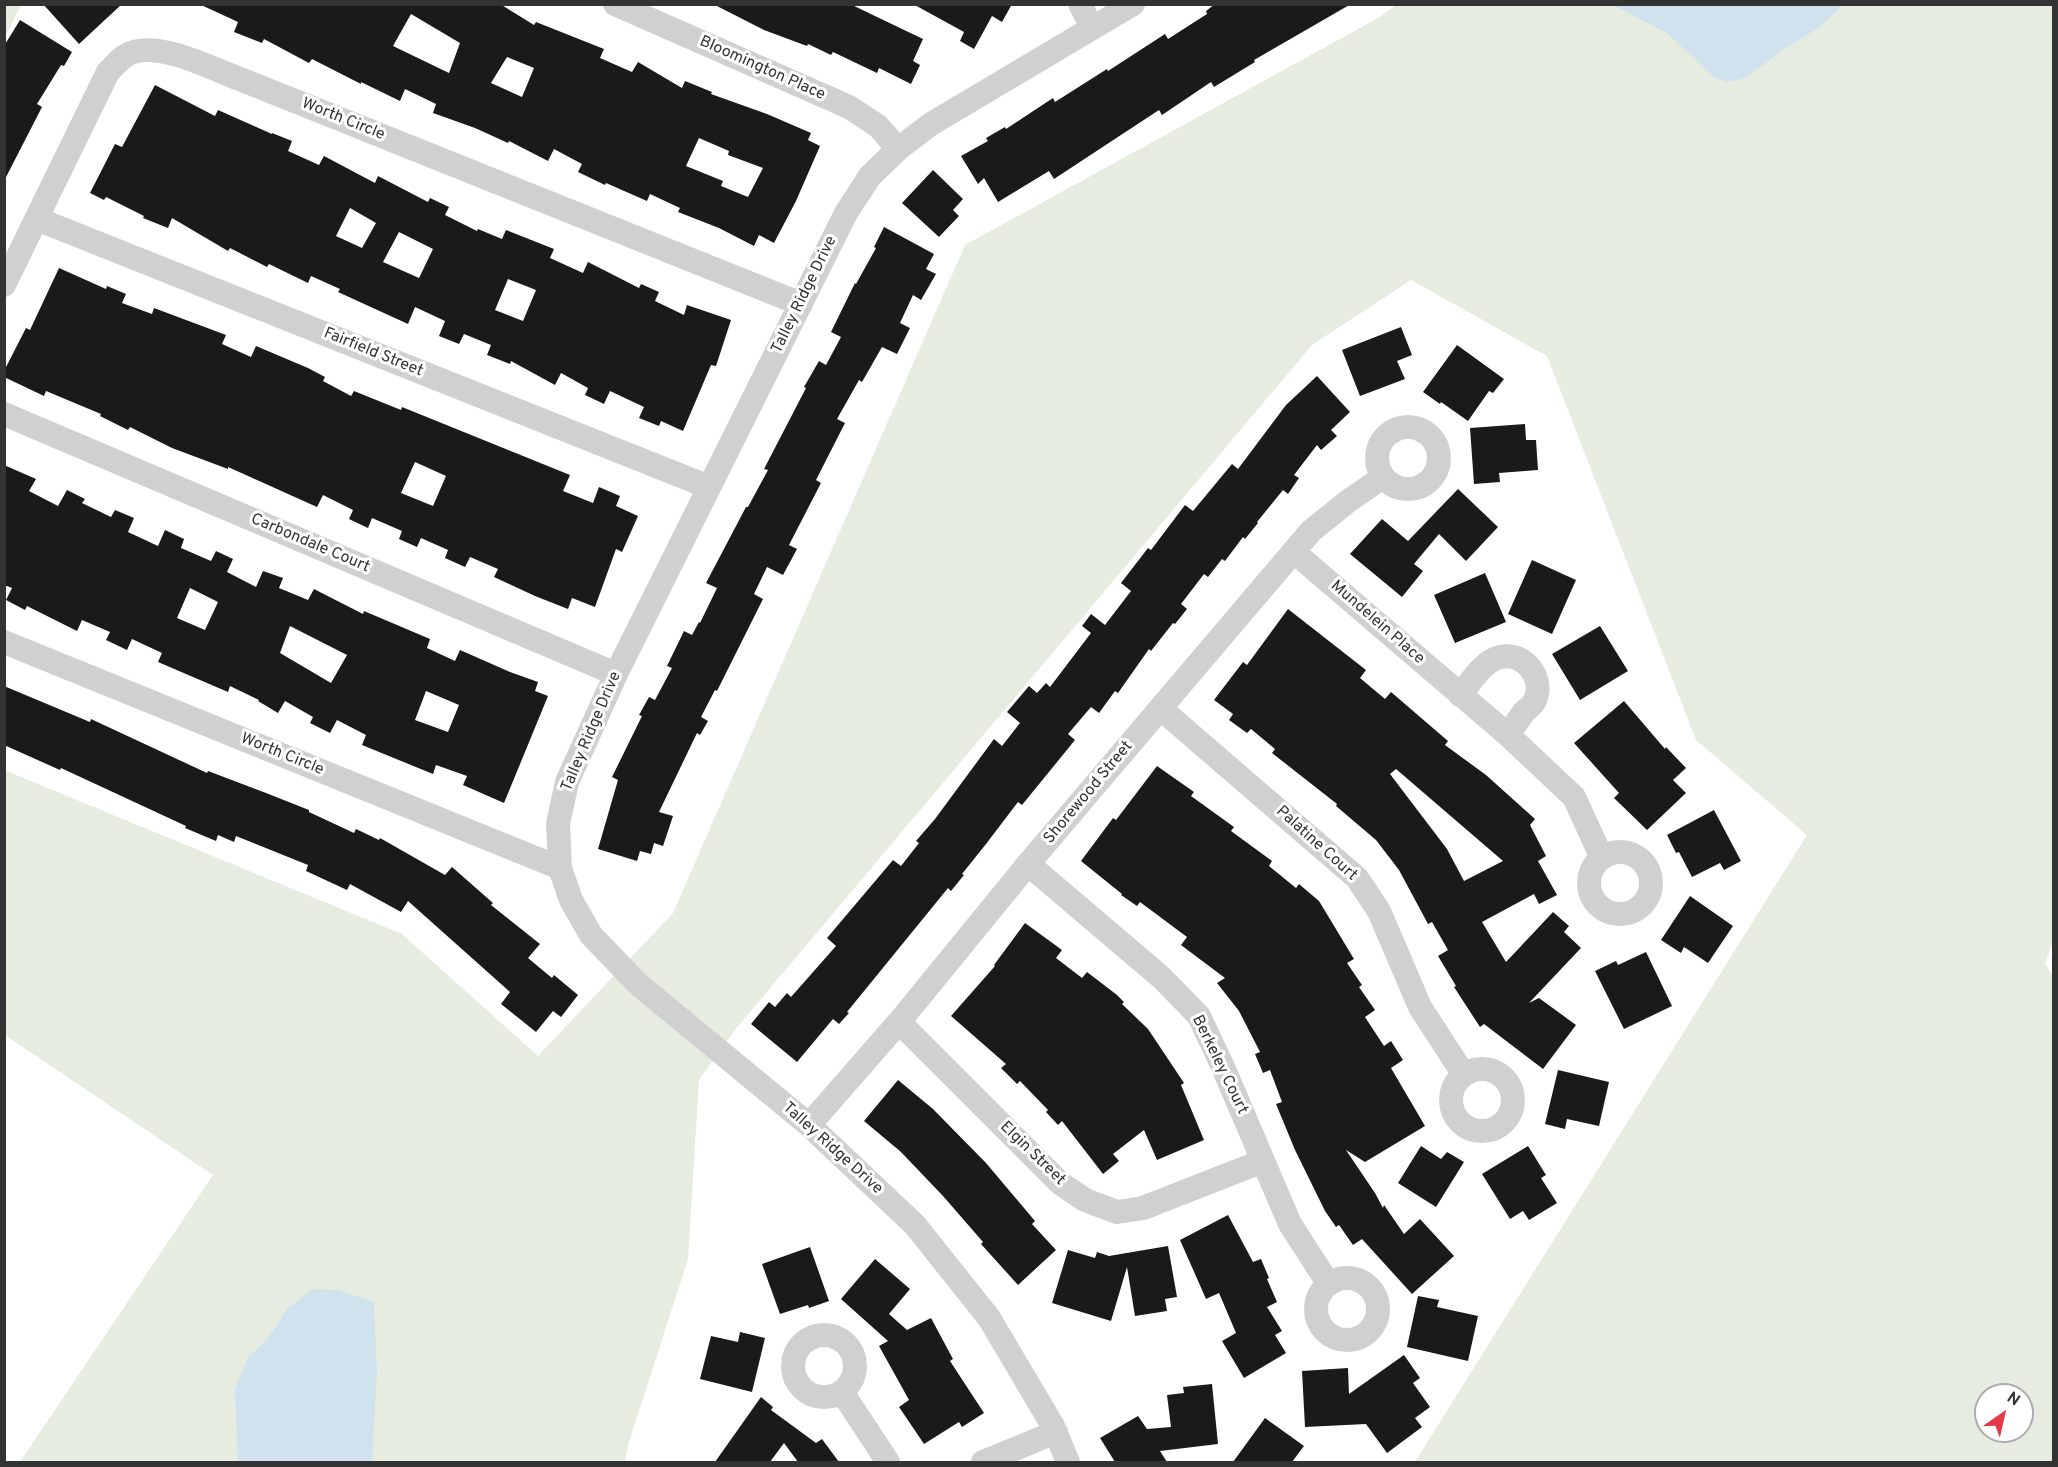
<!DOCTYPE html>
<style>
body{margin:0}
#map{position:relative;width:2058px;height:1467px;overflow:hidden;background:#fff;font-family:Overpass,sans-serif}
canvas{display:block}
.frame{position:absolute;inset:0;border:6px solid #333;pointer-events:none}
.north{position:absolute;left:1974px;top:1383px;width:60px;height:60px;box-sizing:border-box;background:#fff;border:2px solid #adadad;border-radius:50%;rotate:34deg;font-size:16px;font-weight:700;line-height:24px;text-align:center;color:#333}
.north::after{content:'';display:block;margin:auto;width:21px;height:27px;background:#e63946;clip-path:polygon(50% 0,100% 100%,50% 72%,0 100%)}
</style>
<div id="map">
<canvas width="2058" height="1467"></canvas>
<div class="frame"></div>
<div class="north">N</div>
</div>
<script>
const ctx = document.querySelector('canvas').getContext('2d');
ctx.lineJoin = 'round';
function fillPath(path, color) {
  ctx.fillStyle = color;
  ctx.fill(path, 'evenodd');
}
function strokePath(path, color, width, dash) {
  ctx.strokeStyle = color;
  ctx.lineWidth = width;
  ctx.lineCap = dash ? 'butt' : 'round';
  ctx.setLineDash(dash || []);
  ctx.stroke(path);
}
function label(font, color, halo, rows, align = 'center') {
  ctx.font = font + ' Overpass,sans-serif';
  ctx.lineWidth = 6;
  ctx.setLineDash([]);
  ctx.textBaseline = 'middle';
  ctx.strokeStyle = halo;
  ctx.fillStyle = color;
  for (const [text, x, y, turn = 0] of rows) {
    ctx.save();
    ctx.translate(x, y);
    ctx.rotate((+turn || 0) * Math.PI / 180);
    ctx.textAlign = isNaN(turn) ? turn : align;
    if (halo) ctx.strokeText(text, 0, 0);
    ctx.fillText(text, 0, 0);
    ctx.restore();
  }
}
fillPath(new Path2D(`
 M5,4L21,5L5,37L4,5Z
 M1396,5H2053L2054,938L2045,964L2054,977L2053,1462H1415L1807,835L1696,740L1547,356L1411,280L1312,345L734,1031L699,1080L688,1259L628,1445L625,1462H20L213,1175L5,1035L4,770L402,934L538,1056L673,913L965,245L1380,17ZM1986,1395H2022V1431H1986Z`), '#e6ecdf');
fillPath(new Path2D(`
 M1613,5H1842L1820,27L1789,46L1745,78L1729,82L1715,78L1667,33Z
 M313,1289L337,1290L374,1302L377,1373L372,1462H238L235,1389L248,1357L267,1340L288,1308Z`), '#cfe2ee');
fillPath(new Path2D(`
 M43,4H122L79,44Z
 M199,4H500L534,25L536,22L604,49L600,58L632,72L638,62L682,88L685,81L712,92L711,94L767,114L811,133L808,140L820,146L796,201L774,243L759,235L754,246L719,228L678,212L680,208L650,194L647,201L606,183L605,185L578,172L582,164L554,149L548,161L509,141L508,143L475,128L433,113L436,104L405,89L400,101L361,82V84L312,59L309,63L264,39L262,43L234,32L238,22ZM411,14L460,43L449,73L393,46ZM507,57L534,68L522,97L491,83ZM699,138L729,151L728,155L763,168L748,197L721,186L723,181L686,166Z
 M713,4H850L923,39L913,61L920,65L911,84L879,68L877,73L833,52L831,55L808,44L807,46L764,30Z
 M913,4H1012L1002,22L992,16L974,49L960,41L964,32Z
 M1215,4H1351L1254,60L1255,62L1214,87L1211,82L1162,115L1159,110L1054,179L1049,171L998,202L984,178L978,184L961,156L988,141L986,138L1005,127L1006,129L1053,98L1055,102L1107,69L1108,71L1165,34L1168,39L1207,14L1206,11Z
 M20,20L72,52L64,66L61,65L37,104L42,107L4,181V46Z
 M155,85L215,116L218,110L272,134V133L292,141L288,151L319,165L324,156L375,183L378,176L428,202L430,198L449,207L445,215L477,231L478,229L502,239L506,230L554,249L550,258L583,273L588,262L639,288L641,284L659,292L655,301L684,315L687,305L731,320L716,366L711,365L683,431L661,421L659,426L639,418L644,407L610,391L604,404L585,395L588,388L561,373L555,385L511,361L510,364L487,355L491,345L464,334L459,344L439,336L445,321L415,307L408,324L338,292L340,289L311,276L308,283L269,264L267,267L230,248L228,251L172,218L168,228L143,218L144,216L106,197L104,200L90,193L115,144L122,147ZM350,208L376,223L362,248L336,236ZM399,232L433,249L419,278L383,262ZM508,279L536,290L523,321L495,310Z
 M933,170L963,199L953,210L959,216L939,237L902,203Z
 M884,227L934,254L926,269L936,274L921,300L913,295L900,323L910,328L897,354L882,347L862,382L859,380L837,419L845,423L816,480L821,483L789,545L797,549L783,575L767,567L754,594L763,599L717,691L715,690L701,717L708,721L700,735L697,733L659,812L673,816L663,846L654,843L651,854L640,851L637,861L598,849L618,780L612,777L642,716L639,715L649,697L655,700L672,668L667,666L684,631L692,635L699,622L700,623L717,588L706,583L746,507H748L768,470L764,469L806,388L804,387L819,361L826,365L841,337L831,332L855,283L856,284L876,248L874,247Z
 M59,268L106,289L107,286L126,294L122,303L152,314L154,308L226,335L222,344L251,357L256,346L308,368L325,377L323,381L351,396L354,391L401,410L402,407L570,475L563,491L593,503L599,487L620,496L616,506L638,516L622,552L616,549L595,607L572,598L568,609L535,596L494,577L498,569L470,557L465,567L445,558L448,550L421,538L417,547L399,539L402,531L372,518L368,528L349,519L353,510L323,495L317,507L228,467V469L172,448L130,427L128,430L100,416L101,414L46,391L44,396L4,377V371L26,328L30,330ZM415,462L446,476L433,506L401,493Z
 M1401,327L1412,355L1397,361L1405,379L1360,396L1342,350Z
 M1457,345L1504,379L1493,393L1489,391L1468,421L1441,402L1440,404L1423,392Z
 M1317,376L1350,412L1331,430L1337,436L1321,450L1317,445L1294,475L1299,478L1288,494L1283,490L1257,522L1258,523L1245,539L1243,537L1225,561L1222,559L1208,577L1204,574L1181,604L1187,609L1175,624L1173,623L1151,651L1149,649L1118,693L1115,691L1099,713L1091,707L1068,734L1075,740L1022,805L1018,802L986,844L962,874L964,875L951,891L948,888L847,1012L849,1013L839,1024L833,1019L797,1062L751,1024L769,1002L775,1007L787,993L791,997L836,946L827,938L893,860L901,866L919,843L916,841L935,819L994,739L1002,746L1020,723L1007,712L1029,686L1037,693L1046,683L1050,687L1091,633L1082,626L1091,614L1105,625L1131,591L1121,583L1148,548L1151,550L1185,505L1193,511L1232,464L1238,469L1286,405Z
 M1525,424L1526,440H1536L1538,470L1499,473L1500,482L1474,484L1470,428Z
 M4,465L36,479L29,491L58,506L67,490L85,499L82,503L111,517L115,510L134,518L128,532L158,546L165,530L184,539L181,548L211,561L216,551L233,559L227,572L256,587L263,571L283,578L279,588L308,600L314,589L363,614L364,611L430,639L427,648L455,661L460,650L510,672L538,682L535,691L548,696L504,803L463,785L467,776L436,765L433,774L362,745L366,735L337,720L330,733L310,723L313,717L285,701L278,713L258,701L259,700L230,686L228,692L158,662L162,653L132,639L127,650L106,640L110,632L82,620L77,631L27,606L25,610L6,600L12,588L4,585ZM190,588L218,602L205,630L177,618ZM290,626L347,655L331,683L280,653ZM426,691L459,705L448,732L415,720Z
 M1458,489L1498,527L1466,561L1439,534L1414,564L1423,571L1402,597L1350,554L1382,519L1408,541Z
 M1532,560L1576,580L1552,634L1508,614Z
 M1485,573L1506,622L1455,643L1434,595Z
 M1288,609L1366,670L1360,678L1385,699L1391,692L1448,741L1445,745L1486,775L1535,819L1530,825L1546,856L1538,861L1557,895L1539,904L1534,894L1482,922L1506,962L1553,912L1569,926L1564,932L1581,948L1529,1003L1539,998L1576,1025L1543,1069L1484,1024L1480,1027L1454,987L1456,986L1438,956L1448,950L1432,922L1428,924L1399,870L1376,840L1336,806L1337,804L1272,753L1275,749L1251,729L1247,733L1229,720L1233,714L1214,700L1243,662L1247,665ZM1396,769L1503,861L1464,881L1447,849L1390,774Z
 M1600,626L1628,671L1580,700L1552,654Z
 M4,686L90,722L91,719L207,773L208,771L266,793L309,810V812L354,833L356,829L379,840L380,838L445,875L452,867L493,903L491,905L540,944L528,958L552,978L554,975L578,995L561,1017L553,1011L536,1032L501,1004L510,992L408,901L401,912L350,884L347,890L306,871L308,865L236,836L234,842L218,835L216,841L185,828L186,826L61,768L60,770L4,745Z
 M1624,701L1665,749L1666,747L1686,768L1673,780L1686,793L1647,830L1614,798L1619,793L1574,743Z
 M1157,766L1194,792L1191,796L1234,827L1231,831L1272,861L1269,866L1296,888L1299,884L1319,901L1354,959L1347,963L1362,985L1359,987L1375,1010L1365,1017L1384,1046L1391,1041L1403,1060L1391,1068L1425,1126L1365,1162L1346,1150L1375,1193L1383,1208L1384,1205L1404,1234L1420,1219L1454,1256L1412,1294L1362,1239L1353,1245L1339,1225L1336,1227L1325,1211L1295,1150L1276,1104L1282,1102L1270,1070L1263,1073L1255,1054L1260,1052L1239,1011L1217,983L1225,978L1181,945L1187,937L1140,902L1137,906L1121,895L1122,894L1081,861L1113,818L1116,820Z
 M1714,810L1741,861L1724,870L1720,863L1692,877L1679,852L1676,853L1667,835Z
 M1690,896L1733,926L1708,963L1684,947L1681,953L1661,940Z
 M1025,923L1062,950L1056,958L1082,978L1087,972L1117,995L1124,1002L1122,1004L1148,1029L1184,1083L1181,1085L1204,1140L1157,1160L1144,1130L1113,1154L1119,1161L1103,1174L1062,1121L1058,1125L1046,1112L1048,1110L1020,1081L1017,1084L1001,1068L1006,1064L951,1016L995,966L994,965Z
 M1646,952L1672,1006L1624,1029L1595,971L1616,961L1618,965Z
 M1558,1070L1609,1082L1599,1126L1567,1119L1565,1129L1545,1124Z
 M898,1080L933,1109L986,1163L1035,1221L1032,1224L1056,1250L1018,1285L981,1244L983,1242L943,1196L901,1152L864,1121Z
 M1421,1146L1441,1159L1447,1152L1464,1162L1436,1207L1398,1183Z
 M1528,1146L1546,1175L1541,1178L1557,1203L1529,1220L1523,1211L1510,1219L1482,1174Z
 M1228,1215L1253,1262L1261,1259L1269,1278L1267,1279L1277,1302L1267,1307L1282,1331L1275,1335L1286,1353L1244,1378L1222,1341L1236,1333L1219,1293L1206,1299L1180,1240Z
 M1168,1246L1177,1297L1165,1299L1167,1311L1135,1316L1127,1267L1111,1321L1052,1303L1068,1250L1095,1258L1097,1252L1109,1256Z
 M810,1247L829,1301L809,1308L808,1305L780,1314L762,1264Z
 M875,1259L910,1289L889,1314L907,1330L931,1318L953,1359L950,1361L984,1413L962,1427L959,1422L924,1444L899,1407L909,1400L879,1346L888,1341L841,1299Z
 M1418,1296L1439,1300L1437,1307L1478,1316L1468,1361L1407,1347Z
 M740,1332L765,1338L752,1392L700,1379L711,1336L738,1342Z
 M1404,1355L1420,1378L1413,1383L1430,1407L1415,1418L1422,1427L1387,1453L1366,1424L1305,1427L1302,1371L1348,1368L1349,1394Z
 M1212,1384L1218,1444L1160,1451L1167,1462H1115L1100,1438L1138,1416L1147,1429L1171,1427L1167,1395L1184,1393L1183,1387Z
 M761,1397L773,1407L771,1410L816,1443L822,1439L839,1462H798L784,1443L770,1462H715Z
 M1265,1418L1304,1446L1292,1462H1233Z`), '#1a1a1a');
strokePath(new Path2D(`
 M615,4L849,107L878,126L898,149
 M1080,4L1092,28
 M37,219L709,487
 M4,285L108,72C114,66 119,60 125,56C153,37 212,69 240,79L801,304
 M4,414L616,674
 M1377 458a31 31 0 1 1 62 0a31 31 0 1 1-62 0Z
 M1294,552L1508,735L1574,797L1602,858
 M4,642L560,868
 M1460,695C1471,682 1483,661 1500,657C1525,651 1546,680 1534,702C1532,706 1527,709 1524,712C1518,720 1513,728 1508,735
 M1161,709L1357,878L1379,911L1420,1007L1464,1075
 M1589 883a31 31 0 1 1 62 0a31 31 0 1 1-62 0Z
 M1028,864L1162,978L1199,1016L1223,1067L1290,1224L1328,1283
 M899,1022L1060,1183L1085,1200L1117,1212L1143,1208L1263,1161
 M1451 1100a31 31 0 1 1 62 0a31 31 0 1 1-62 0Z
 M809,1125L899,1022L1028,864L1311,531L1347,502L1383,477
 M1316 1309a31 31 0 1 1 62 0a31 31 0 1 1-62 0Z
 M793 1366a31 31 0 1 1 62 0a31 31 0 1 1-62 0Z
 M842,1392L888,1462
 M983,1462L1056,1432
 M1068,1462L1053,1426L989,1318L915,1225L809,1125L638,984L591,935L571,900L560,868L558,824L567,782L616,674L846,213L870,176L898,149L931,124L1133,4`), '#d0d0d0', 24);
label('16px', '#333', '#fff', [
 ["Bloomington Place",762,69,24],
 ["Worth Circle",343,120,22],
 ["Talley Ridge Drive",805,295,-64],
 ["Fairfield Street",373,353,22],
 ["Carbondale Court",310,544,23],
 ["Mundelein Place",1377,623,41],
 ["Talley Ridge Drive",592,732,-67],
 ["Worth Circle",282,755,22],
 ["Shorewood Street",1089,793,-50],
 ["Palatine Court",1316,844,42],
 ["Berkeley Court",1219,1065,64],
 ["Talley Ridge Drive",832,1149,42],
 ["Elgin Street",1032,1154,44]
]);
</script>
